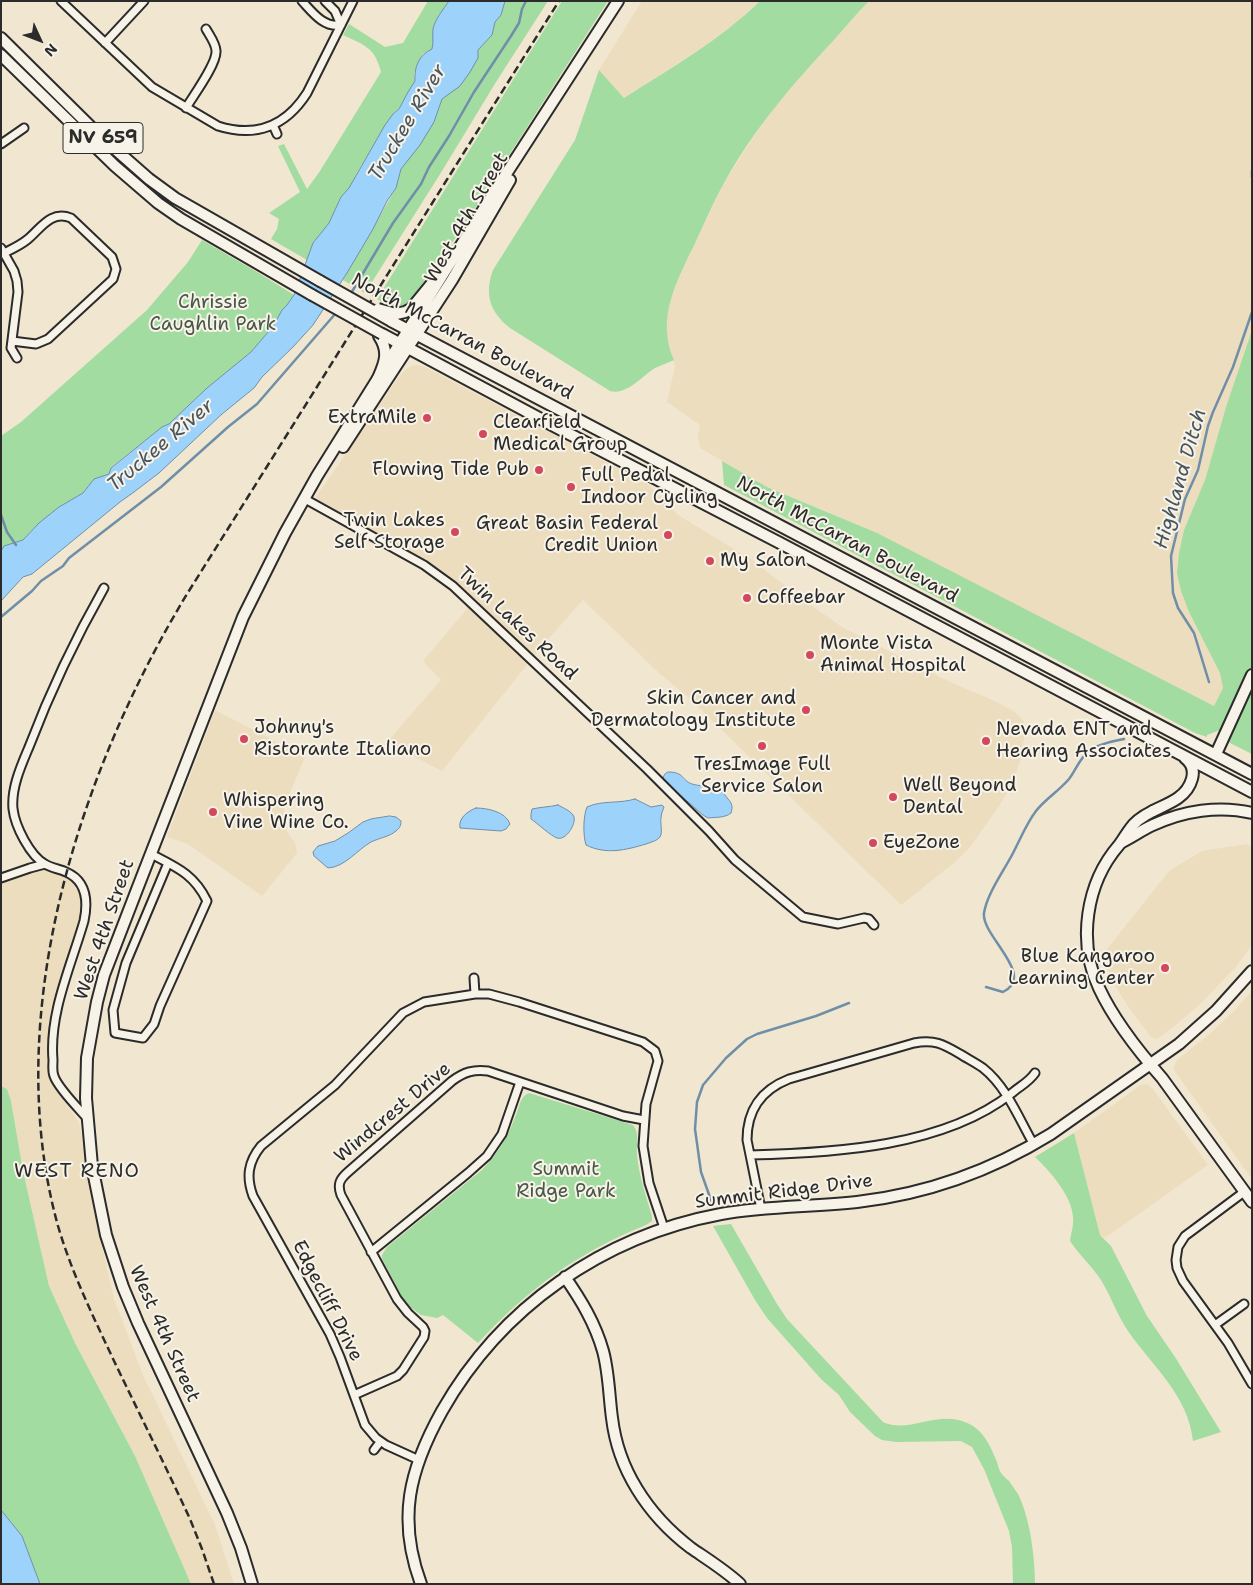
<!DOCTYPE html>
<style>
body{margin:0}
#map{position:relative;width:1253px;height:1585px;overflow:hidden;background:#f1e6d0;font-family:"Shantell Sans",sans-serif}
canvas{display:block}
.frame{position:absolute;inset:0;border:2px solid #2b2b2b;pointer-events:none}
.north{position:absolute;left:15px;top:15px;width:50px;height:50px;-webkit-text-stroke:4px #f7f3e8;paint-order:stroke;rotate:133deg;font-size:14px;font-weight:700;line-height:20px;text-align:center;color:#2b2b2b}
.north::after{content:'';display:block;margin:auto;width:18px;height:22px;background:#2b2b2b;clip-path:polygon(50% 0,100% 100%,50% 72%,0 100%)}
</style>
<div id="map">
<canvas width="1253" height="1585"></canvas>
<div class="frame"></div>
<div class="north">N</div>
</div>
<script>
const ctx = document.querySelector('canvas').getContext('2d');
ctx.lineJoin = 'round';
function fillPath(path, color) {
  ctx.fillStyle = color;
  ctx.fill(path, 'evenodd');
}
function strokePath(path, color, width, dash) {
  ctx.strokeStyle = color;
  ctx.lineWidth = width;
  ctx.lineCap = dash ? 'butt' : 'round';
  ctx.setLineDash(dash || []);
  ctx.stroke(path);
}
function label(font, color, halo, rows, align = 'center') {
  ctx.font = font + ' "Shantell Sans",sans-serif';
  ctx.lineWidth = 4;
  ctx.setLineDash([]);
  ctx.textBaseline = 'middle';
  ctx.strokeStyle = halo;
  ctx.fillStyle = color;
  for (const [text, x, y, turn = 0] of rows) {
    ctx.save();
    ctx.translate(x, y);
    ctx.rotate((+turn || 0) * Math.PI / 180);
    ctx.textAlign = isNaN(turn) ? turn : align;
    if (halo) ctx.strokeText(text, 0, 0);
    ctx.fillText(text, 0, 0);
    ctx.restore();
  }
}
fillPath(new Path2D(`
 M642,1H760L734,24L702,48L624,98L599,70Z
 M869,1H1252V330L1226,407L1205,481L1184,530L1179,553L1189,612L1220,672L1223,688L1214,706L1008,601L828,512L767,487L700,448L698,437L700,425L667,402L675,366L668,348L666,339V324L671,298L681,272L724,183L752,139L774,108L813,63Z
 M417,365L425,367L649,485L678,515L752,560L805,601L842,627L948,681L997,702L1015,712L1024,721L1025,731L1021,759L1012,784L999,806L970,847L955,862L901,905L688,697L659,673L583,600L542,646L442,771L387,742L441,680L423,661L472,603L453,586L312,503L398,378L405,370L411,366Z
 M215,710L305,757L284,807L285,829L295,843L297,853L262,896L188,844L167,837Z
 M1247,844L1252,847V945L1235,968L1198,1006L1173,1027L1157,1039L1151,1037L1129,1008L1114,984L1109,972L1104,953L1169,871L1202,851Z
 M45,869L69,878L75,884L83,903L81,918L51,1011L48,1058L50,1075L55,1087L78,1121L80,1127L95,1215L114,1299L143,1375L215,1525L234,1584H191L135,1456L75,1343L49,1286L23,1171L11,1101L7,1089L1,1086V881L34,871Z
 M1252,991V1177L1251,1178L1174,1070V1066L1177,1060L1212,1032L1234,1011Z
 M1147,1084L1153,1089L1208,1165L1105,1238L1100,1235L1074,1133L1141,1085Z`), '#edddbf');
fillPath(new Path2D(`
 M428,1H449C443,10 435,19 433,29C432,36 435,40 432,49L423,54L414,73L415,81C408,92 403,106 393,114L359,169L349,189L341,197L329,223L313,243L307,260L271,239L277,229L279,219L269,213L300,192L278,146L284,144L307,189L320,171L381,72C375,47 364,45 343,35L349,24L385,47L403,43Z
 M505,1H548L496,82L442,171L365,293L343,280L396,188L401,169L439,109L442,99L450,93L478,50L492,35L495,22L501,15Z
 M562,1H608L459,233L418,290L410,301L405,305L396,308L389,306L377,299Z
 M760,1H869C856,14 845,28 833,41C793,84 753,130 724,183C714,201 705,222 696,241C678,279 655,318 674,360C668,363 661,365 655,368C642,376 626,396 610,391L510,328C490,312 484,295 493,270L575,140L599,70L624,98C671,68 720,40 760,1Z
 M202,240L257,272L294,295L288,305L282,310L274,325L251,352L207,388L169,424L162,427L111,467L109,474L94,479L83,493L59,507L30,532L23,540L5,546L1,551V436L21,422L147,310L188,262Z
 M1252,330V665L1224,724L1220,730L1207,735V737L1195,733L724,485L722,461L767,487L877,533L1214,706L1223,688L1220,673L1189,612L1181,591L1177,573L1179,553L1184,530L1205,480L1226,407Z
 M1252,684V754L1226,741Z
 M1,1086L7,1089L11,1101L23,1171L49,1286L75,1343L135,1456L191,1584H40L22,1536L1,1510Z
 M529,1093L633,1125C640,1133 636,1146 637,1155C639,1176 646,1196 652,1216V1221L646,1225C577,1253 529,1288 478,1343L443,1315L437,1318L421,1315L410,1307L403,1299L382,1259V1255L387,1247L482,1170C499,1152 509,1135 517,1112C520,1104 521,1096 529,1093Z
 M1074,1133L1100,1235L1111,1246L1147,1316L1175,1357L1221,1432L1193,1441C1188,1395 1153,1367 1128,1331C1117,1315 1111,1296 1101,1280C1092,1266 1079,1255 1070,1241C1071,1233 1074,1225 1073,1217C1072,1196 1050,1171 1035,1157Z
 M731,1224L777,1304L787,1319L883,1422C907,1433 932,1414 958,1420C981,1425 989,1442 997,1462C998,1466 999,1470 1001,1473C1003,1476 1006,1478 1009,1481C1012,1485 1015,1490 1018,1494C1030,1518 1035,1557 1035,1584H1013L1012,1547L1009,1531L984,1469L972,1447L961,1441L896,1442L882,1440L875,1436L850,1412L839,1395L821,1379L767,1318L755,1300L713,1226Z`), '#a2dca1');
const water = new Path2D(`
 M449,1H505L501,15L495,22L492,35L478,50V58L470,72L460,86L442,99L434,122L420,145L401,169L396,188L387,201L373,229L347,273L313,325L293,347L262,377L254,388L222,414L159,473L134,492L120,502L32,574L23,577L1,601V551L4,546L23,540L39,523L59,507L83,493L94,479L109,474L111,468L162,427L169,424L207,388L251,352L274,325L282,310L287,305L294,295L313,243L329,223L341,197L349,188L385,125L393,114L399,109L408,92L415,81C414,67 419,55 432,49C434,41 432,36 433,29C435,19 443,10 449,1Z
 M668,772C685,772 681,780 692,784C707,788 718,784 728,799C732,803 733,807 731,813C725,818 716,817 708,818L703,815L664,781L663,777L665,774Z
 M635,799L651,807L662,805L664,807C663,810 661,814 661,818C660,824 663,832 660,837C657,841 651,842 646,844C626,850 606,855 586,845C583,835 583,817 587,807C602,800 619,804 635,799Z
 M558,805C563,808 572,811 574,817C576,824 566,841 557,838C551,836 537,823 531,819V814L532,809C541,807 549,807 558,805Z
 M476,808C488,808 506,812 510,824L506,829L501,831L460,828C458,818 468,811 476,808Z
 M390,816L396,817L401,821C401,825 400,828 396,831C389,837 379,838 371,842C357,850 345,867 328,868L314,856L313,852L318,846L335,841L348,833L363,822L371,819Z
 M1,1510L22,1536L40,1584H1Z`);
fillPath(water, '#9dd2fb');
strokePath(water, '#6f8fa8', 1);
strokePath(new Path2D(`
 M1252,171V177
 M350,295L393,223L421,184L429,167L449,136L474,92L511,36L519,23L522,9L526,1
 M1,515L7,532L16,545
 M1,617L32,591L41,581L63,566L69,558L161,487L228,427L257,404L336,313
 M1209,682L1194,633L1178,608L1173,593L1171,556L1185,499L1198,470L1208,426L1213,412L1233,367L1252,312
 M986,987L1003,992C1037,975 981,936 984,913C987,894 1003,872 1012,855C1020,840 1026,824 1036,811C1045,799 1059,791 1069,779C1076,770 1079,759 1089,751C1098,744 1113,741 1124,739
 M712,1203L701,1172L695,1129L697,1102L703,1085L726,1058L747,1039L757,1034L816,1016L849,1003`), '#6f8fa8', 2.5);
const street = new Path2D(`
 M61,1L152,87L218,126C256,138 286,126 307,93L353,1
 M302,1C313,13 324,28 341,25L335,11L325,1
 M105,43L144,1
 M186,108C193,96 217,64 216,51C216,44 210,36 206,29
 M273,125L277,134
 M1,144L24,128
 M1,248L14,271L17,281L18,292L11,348L17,358
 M4,253C12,249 21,245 28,239C41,228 51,210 71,218L112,257L116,269L113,279L48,339L36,344L12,341
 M305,499L424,565L453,586L647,769L709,831L735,860L803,917L838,924L864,918L869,919L874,925
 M151,854C176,867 194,874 207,901L160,1006L154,1024L143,1038L115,1033L113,1010L126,963L168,863
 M1,878L30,868L45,864
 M474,978L475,994
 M87,1118C78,1108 58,1088 54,1076C52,1071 53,1065 53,1060C49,1013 71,966 84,921C88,902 87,881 66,872C60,869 51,868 45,864C30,856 15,826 13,809C11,788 21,766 29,747C50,692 75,639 104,588
 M750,1155C834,1153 944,1147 1012,1093C1020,1086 1029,1082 1035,1073
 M1244,1192L1185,1236L1178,1247L1176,1260L1177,1268L1183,1281L1228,1343L1252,1384
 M761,1209L747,1140C747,1110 761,1090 789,1079L914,1043C934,1039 943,1044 960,1054C968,1059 976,1063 983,1068C1007,1087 1019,1119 1034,1145
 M371,1252L468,1173L487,1156L502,1134L520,1082
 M1215,1325L1244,1304
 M354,1395L397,1376L403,1370L424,1337L425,1331L423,1327L408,1313L397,1299L341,1195C337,1184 340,1179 348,1172L452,1081C464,1072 474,1069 488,1071L623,1116L644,1120
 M374,1450L380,1442
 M419,1460L386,1445L376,1438L365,1425L340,1357L330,1334L253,1196C246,1177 248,1162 261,1146L335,1085L403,1013L424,1002L475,994H489L519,1002L643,1042L655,1051L658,1061L646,1104L643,1146L649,1183L664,1228`);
const secondary = new Path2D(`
 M343,447L452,280L510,180
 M1153,811C1145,815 1135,821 1130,829C1126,834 1123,840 1119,845C1086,883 1077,942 1099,988C1113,1018 1140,1053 1162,1078L1252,1202
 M565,1277C581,1300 595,1323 603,1351C609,1373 609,1396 612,1418C615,1443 624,1468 637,1489C651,1512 670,1532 691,1548C707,1559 725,1570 740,1584
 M252,1584L241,1548L227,1513L138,1323L123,1287L106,1235L92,1166L86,1098L87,1058L97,1002L104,975L136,892L243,617L285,533L317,476L495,191L618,1
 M421,1584C397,1519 409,1470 442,1411C501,1307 603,1236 721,1214C766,1206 812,1207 857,1202C927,1194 991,1171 1051,1134L1179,1044L1216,1011L1252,971`);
const primary = new Path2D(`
 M1,38L99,135L149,179L175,198L320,281
 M1,55L115,166L158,203L181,219L312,295
 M396,314L405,312L411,309L438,276L452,260
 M391,321L1252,774
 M382,334L552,425L780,543L1252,792
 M376,383C383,366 391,354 379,336
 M1216,754L1252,675
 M1153,811C1161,807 1171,803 1178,798C1191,789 1200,769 1185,758
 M1122,842C1132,837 1142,830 1153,825C1183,811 1219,805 1252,813`);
strokePath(street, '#2b2b2b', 11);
strokePath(secondary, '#2b2b2b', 14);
strokePath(primary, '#2b2b2b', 14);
strokePath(street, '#f7f3e8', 7);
strokePath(secondary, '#f7f3e8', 10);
strokePath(primary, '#f7f3e8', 10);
strokePath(new Path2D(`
 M214,1584L202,1549L190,1519C166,1467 140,1415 115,1363C94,1318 72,1274 58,1226C0,1017 78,774 187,594L559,1`), '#2b2b2b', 2.5, [8, 4]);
const primaryBridge = new Path2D(`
 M320,281L391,321
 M312,295L382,334
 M378,309L396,314`);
strokePath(primaryBridge, '#2b2b2b', 14, []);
strokePath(primaryBridge, '#f7f3e8', 10);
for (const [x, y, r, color] of [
 [427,418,5,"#d1495b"],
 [483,434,5,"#d1495b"],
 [539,470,5,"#d1495b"],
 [571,487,5,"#d1495b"],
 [455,532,5,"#d1495b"],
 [668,535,5,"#d1495b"],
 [710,561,5,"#d1495b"],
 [747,598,5,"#d1495b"],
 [810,655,5,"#d1495b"],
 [806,710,5,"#d1495b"],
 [244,739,5,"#d1495b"],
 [986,741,5,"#d1495b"],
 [762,746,5,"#d1495b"],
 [893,797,5,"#d1495b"],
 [213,812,5,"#d1495b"],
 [873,843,5,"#d1495b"],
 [1165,968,5,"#d1495b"]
]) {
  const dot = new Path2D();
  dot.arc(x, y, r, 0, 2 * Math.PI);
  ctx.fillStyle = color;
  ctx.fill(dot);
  strokePath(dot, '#f7f3e8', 2);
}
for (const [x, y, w] of [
 [103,138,80]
]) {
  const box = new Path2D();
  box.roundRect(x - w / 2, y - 15.5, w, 31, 4);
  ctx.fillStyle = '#f7f3e8';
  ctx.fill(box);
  strokePath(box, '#2b2b2b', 1);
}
label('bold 18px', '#2b2b2b', null, [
 ["NV 659",103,138]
]);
label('19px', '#2b2b2b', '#f7f3e8', [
 ["West 4th Street",467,218,-60],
 ["North McCarran Boulevard",462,337,28],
 ["North McCarran Boulevard",847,540,28],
 ["Twin Lakes Road",517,624,43],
 ["West 4th Street",105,930,-71],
 ["Windcrest Drive",393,1113,-40],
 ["Summit Ridge Drive",784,1192,-7],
 ["Edgecliff Drive",327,1301,63],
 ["West 4th Street",164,1334,66]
]);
label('19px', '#495748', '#f7f3e8', [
 ["Chrissie",213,303],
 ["Caughlin Park",213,325],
 ["Summit",566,1170],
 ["Ridge Park",566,1192]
]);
label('19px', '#2b2b2b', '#f7f3e8', [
 ["ExtraMile",417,418,"right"],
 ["Clearfield",493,423],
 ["Medical Group",493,445],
 ["Flowing Tide Pub",529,470,"right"],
 ["Full Pedal",581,476],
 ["Indoor Cycling",581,498],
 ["Twin Lakes",445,521,"right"],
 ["Self Storage",445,543,"right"],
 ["Great Basin Federal",658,524,"right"],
 ["Credit Union",658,546,"right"],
 ["My Salon",720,561],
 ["Coffeebar",757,598],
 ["Monte Vista",820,644],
 ["Animal Hospital",820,666],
 ["Skin Cancer and",796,699,"right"],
 ["Dermatology Institute",796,721,"right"],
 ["Johnny's",254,728],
 ["Ristorante Italiano",254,750],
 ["Nevada ENT and",996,730],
 ["Hearing Associates",996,752],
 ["TresImage Full",762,765,"center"],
 ["Service Salon",762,787,"center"],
 ["Well Beyond",903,786],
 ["Dental",903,808],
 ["Whispering",223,801],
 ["Vine Wine Co.",223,823],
 ["EyeZone",883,843],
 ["Blue Kangaroo",1155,957,"right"],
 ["Learning Center",1155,979,"right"]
], 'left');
label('italic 20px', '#48555f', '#f7f3e8', [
 ["Truckee River",408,123,-59],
 ["Truckee River",161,446,-40],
 ["Highland Ditch",1181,479,-74]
]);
ctx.letterSpacing = '1px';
label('20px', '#2b2b2b', '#f7f3e8', [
 ["WEST RENO",77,1172]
]);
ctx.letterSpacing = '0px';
</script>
